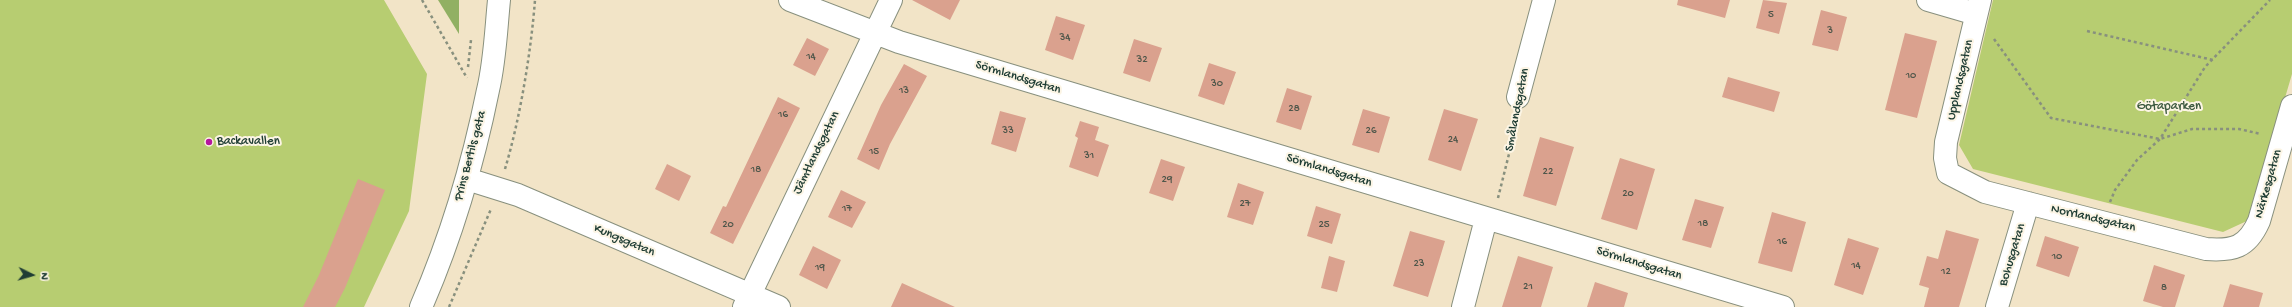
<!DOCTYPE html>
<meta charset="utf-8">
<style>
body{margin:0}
#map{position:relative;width:2292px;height:307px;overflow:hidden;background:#f2e4c7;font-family:"Gochi Hand",sans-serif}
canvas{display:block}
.north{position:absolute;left:12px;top:255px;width:40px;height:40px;-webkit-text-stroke:3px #fcf5e5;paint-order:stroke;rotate:95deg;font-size:11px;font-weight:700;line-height:16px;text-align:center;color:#1f3d34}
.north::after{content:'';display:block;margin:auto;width:14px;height:18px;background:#1f3d34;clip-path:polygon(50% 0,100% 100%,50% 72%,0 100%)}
</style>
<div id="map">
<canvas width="2292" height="307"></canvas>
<div class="north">N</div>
</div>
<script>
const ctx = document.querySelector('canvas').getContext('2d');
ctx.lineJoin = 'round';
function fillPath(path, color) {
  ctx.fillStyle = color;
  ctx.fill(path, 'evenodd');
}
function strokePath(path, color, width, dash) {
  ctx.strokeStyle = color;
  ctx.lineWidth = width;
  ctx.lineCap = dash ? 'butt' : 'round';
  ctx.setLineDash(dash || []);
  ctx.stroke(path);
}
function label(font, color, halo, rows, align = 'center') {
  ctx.font = font + ' "Gochi Hand",sans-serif';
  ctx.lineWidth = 4;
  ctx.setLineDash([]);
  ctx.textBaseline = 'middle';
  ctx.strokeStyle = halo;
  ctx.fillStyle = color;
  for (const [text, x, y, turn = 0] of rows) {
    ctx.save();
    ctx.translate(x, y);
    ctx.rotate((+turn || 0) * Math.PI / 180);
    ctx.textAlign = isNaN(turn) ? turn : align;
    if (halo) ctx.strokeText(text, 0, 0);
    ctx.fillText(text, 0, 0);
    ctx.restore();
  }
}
fillPath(new Path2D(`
 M0,0H384L427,74L409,211L364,307H0Z
 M1993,0H2292V74L2249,220L2223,232L1973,169L1959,145Z`), '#b7cd71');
fillPath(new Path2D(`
 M438,0H459V34Z`), '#91b063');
fillPath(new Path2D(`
 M912,0H960L950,20Z
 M1678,0H1730L1725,18L1677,5Z
 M1763,0L1787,3L1779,34L1756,28Z
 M1821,10L1847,17L1838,51L1812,45Z
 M1056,16L1085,25L1073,60L1045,50Z
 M1905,33L1937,41L1917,118L1885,110Z
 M807,38L829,49L815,76L793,65Z
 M1134,39L1162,48L1150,82L1123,73Z
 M1209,63L1236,72L1224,105L1198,96Z
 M904,64L927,76L890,144L879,170L857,159L881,105Z
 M1728,77L1780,92L1774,112L1722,97Z
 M1287,88L1312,96L1301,130L1276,122Z
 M778,97L800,108L733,244L710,233L723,206L726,207Z
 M1363,109L1390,117L1379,153L1352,145Z
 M1444,109L1478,119L1461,171L1428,160Z
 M1000,111L1026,118L1016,152L991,144Z
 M1080,121L1099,127L1095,140L1109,145L1098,177L1069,167L1078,138L1075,136Z
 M1540,137L1574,147L1556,206L1523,196Z
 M1620,158L1655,169L1637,230L1601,219Z
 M1161,159L1185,167L1173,201L1149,193Z
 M667,164L691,176L679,201L655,189Z
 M358,179L385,190L345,288L335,307H303L319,275Z
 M1238,183L1264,192L1253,225L1227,217Z
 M841,190L866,202L852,228L828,217Z
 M1695,199L1724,207L1711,248L1682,240Z
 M1316,206L1341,214L1332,244L1307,236Z
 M1772,212L1806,222L1792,272L1758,263Z
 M1946,230L1979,239L1959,307H1924L1929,288L1919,285L1927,256L1938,259Z
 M1410,231L1445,241L1428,297L1393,286Z
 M2045,236L2079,247L2069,277L2036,266Z
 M1848,238L1879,248L1863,295L1834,285Z
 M813,246L841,260L827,289L799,275Z
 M1329,256L1345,261L1337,292L1321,288Z
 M1518,256L1553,267L1541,307H1502Z
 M2154,265L2185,275L2175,307H2163L2143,301Z
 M1595,282L1628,293L1624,307H1587Z
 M902,283L955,307H891Z
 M2230,284L2263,293L2259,307H2223Z`), '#daa18e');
const minor = new Path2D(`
 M790,0L899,42L1783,307
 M1928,0L1976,14
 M1980,0L1946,142L1945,158L1948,173L1985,192L2206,249C2233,251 2247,248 2259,221L2292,106
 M1518,97L1544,0
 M467,179L518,195L779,307
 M421,307C451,238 473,164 488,90C495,61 496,30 499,0
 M744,307L891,0
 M1463,307L1486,219
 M1997,307L2028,203`);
strokePath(minor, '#88907e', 24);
strokePath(new Path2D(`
 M422,0L467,78
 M2087,31L2213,60
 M1994,39L2051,118L2160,139L2192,129H2239L2261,134
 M468,67L471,40
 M505,169C520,119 531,52 535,0
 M1498,198L1518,118
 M2110,202L2115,190L2137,160L2160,139L2205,67L2270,0
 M449,307L491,209`), '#88907e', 2.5, [3, 3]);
strokePath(minor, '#fff', 22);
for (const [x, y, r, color] of [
 [209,142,4,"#b5179e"]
]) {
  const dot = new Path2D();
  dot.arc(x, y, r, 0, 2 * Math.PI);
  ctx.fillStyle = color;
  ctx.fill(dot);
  strokePath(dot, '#fcf5e5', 1.5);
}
label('11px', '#4e564a', null, [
 ["5",1771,15],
 ["3",1830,31],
 ["34",1065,38],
 ["14",811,57],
 ["32",1142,60],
 ["10",1911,76],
 ["30",1217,84],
 ["13",904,91],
 ["28",1294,109],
 ["16",783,115],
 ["33",1008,131],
 ["26",1371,131],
 ["24",1453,140],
 ["15",874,152],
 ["31",1089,156],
 ["18",756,170],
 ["22",1548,172],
 ["29",1167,180],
 ["20",1628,194],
 ["27",1245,204],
 ["17",847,209],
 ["18",1703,224],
 ["20",728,225],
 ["25",1324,225],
 ["16",1782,242],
 ["10",2057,257],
 ["23",1419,264],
 ["14",1856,266],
 ["19",820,268],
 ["12",1946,272],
 ["21",1528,287],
 ["8",2164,288]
]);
label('13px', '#1f3d34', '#fcf5e5', [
 ["Sörmlandsgatan",1018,78,17],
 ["Upplandsgatan",1961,80,-77],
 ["Smålandsgatan",1518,110,-79],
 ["Jämtlandsgatan",817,153,-64],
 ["Prins Bertils gata",471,156,-75],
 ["Sörmlandsgatan",1329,171,17],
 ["Närkesgatan",2269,184,-74],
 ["Norrlandsgatan",2093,219,13],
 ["Kungsgatan",624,241,23],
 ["Bohusgatan",2013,255,-73],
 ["Sörmlandsgatan",1639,264,17]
]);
label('13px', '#3d5a40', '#fcf5e5', [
 ["Götaparken",2169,107]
]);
label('13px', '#1f3d34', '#fcf5e5', [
 ["Backavallen",217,142]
], 'left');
</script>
